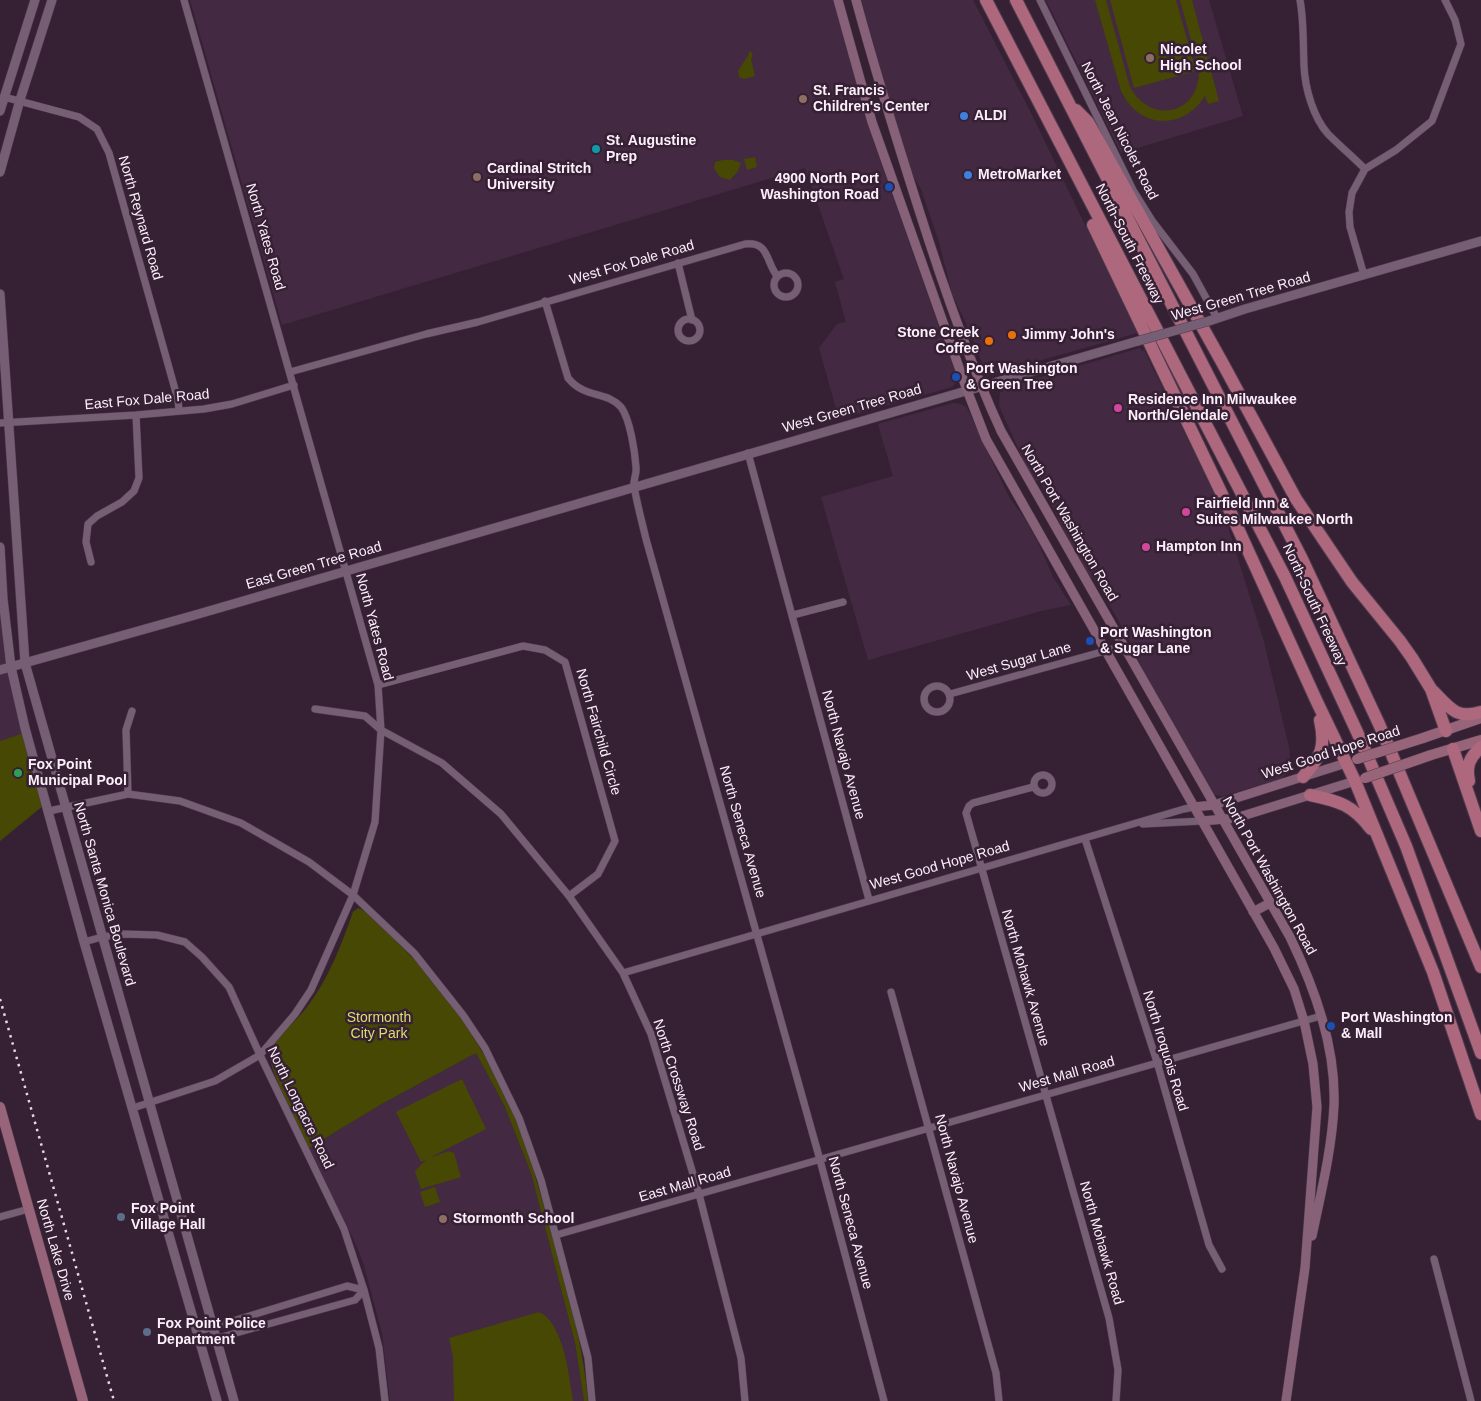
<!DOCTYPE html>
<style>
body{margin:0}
canvas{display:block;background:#362134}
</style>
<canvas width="1481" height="1401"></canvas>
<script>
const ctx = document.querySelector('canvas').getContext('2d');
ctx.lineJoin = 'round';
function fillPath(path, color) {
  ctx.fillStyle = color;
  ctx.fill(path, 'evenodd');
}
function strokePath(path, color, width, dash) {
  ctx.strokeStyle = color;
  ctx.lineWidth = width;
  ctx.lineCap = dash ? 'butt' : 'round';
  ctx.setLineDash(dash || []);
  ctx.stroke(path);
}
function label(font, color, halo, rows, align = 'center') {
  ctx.font = font + ' Helvetica,sans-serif';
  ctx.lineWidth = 5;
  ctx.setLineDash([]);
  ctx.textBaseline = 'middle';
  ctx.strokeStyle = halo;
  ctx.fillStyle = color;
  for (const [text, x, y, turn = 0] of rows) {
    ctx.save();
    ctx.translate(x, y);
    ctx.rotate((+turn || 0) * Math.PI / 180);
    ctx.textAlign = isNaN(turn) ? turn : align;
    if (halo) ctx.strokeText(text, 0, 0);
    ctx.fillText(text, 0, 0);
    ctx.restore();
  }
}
fillPath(new Path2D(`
 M190,0H833L871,135L956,375L957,381L952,387L839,419L819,348L837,324L846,322L835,282L844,279L805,168L282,325Z
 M861,0H973L1033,117L1137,333L993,374L986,373L966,323L952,294L939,242L921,189L913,176L894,117Z
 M1046,0H1209L1243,116L1121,153Z
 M1140,348L1142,351L1144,350L1224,514L1264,642L1289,747L1290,759L1289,766L1287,773L1281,779L1223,796L1216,795L1211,792L1152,688L1125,632L1095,580L1089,576L1074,551L1041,483L1033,478L1024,461L999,406L1000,393L1010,386Z
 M953,403L961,404L967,408L1009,497L1025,519L1037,540L1053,577L1071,605L1041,611L868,660L821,497L893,476L878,424Z
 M0,547L3,599L26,733L0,741Z
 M476,1053L504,1105L531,1173L575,1343L584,1401H390L382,1333L363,1262L353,1238L309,1148L380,1105Z`), '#432941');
fillPath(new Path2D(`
 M1095,0H1106L1130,87C1151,126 1201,114 1199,69L1180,0H1192L1219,101L1208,104L1205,96C1183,131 1139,129 1121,91Z
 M1110,0H1176L1196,71L1134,88Z
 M751,51L753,56L751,59L755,76L744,79L739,77L738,71L749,54V52Z
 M755,157L757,167L747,170L744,159Z
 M723,160H733L741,163L738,171L730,180L720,177L714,168L715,162Z
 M24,733L44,805L0,841V741Z
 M358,908C373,913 392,936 403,948C451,997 489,1055 515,1118C533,1162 544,1208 557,1253C570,1302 584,1350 588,1401H584L575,1343L531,1173L504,1105L476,1053L380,1105L309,1148C300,1130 268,1068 269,1051C278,1034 296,1022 307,1007C329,978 341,946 353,912Z
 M462,1079L486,1129L429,1158L449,1151L454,1153L461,1177L421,1189L415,1171L426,1160L421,1162L396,1112Z
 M435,1187L440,1202L425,1207L420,1192Z
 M539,1312C564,1323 569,1377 573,1401H454L453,1356L449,1338Z`), '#474803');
const minor = new Path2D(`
 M1040,0L1133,190L1153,222L1193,274L1217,318
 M1300,0C1304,22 1303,43 1304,66C1305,88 1313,117 1328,134C1340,146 1353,157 1365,169
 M4,97L79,117L97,129L109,153L178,400L179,410
 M678,263L692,320
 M774 285a12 12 0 1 1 24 0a12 12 0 1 1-24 0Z
 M1364,275L1350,227L1349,212L1352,193L1365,169L1396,150L1432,121L1461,44L1455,20L1445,0
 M545,301L568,378C585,399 607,391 621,407C630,419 635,452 636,467C637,474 633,480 634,486C637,504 642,522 646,539L820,1160L884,1401
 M678 330a11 11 0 1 1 22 0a11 11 0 1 1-22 0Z
 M290,372L426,334L478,322L745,244C769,241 766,262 777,276
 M0,423L136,415L204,409L232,404L294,385
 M748,453L869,900
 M91,562L86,542L88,524L97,516L122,502L134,491L139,478L136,415
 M793,615L843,602
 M378,685L523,646L545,650L565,662L615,841L598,874L569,896
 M924 699a13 13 0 1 1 26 0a13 13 0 1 1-26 0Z
 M950,694L1123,646
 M315,709L365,716L381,730L442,763L501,814L569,896L623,973L651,1034L699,1194L741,1358L745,1401
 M1034 784a9 9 0 1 1 18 0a9 9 0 1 1-18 0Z
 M1033,787L973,803L969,806L966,813L1109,1318L1118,1370L1116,1401
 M128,794L126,730L132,711
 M49,811L128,794L180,801L241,823L309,862L353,895L414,953L463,1015L485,1048L519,1118L541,1180L588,1358L592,1401
 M1143,824L1202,821
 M1085,839L1157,1062L1209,1245L1222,1269
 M84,942L102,937L123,934L157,935L185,942L202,957L229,987L260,1055L344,1229L364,1290L379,1348L385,1401
 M623,973L1184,809L1194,807
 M891,992L996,1373L999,1401
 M133,1108L215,1081L260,1055L295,1014L311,990L353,895L375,822L381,730L378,685L184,0
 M0,1217L29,1209
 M556,1235L1321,1016
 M1434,1259L1471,1401
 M197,1332L347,1286L364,1290
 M200,1343L355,1300L364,1290`);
const tertiary = new Path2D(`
 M0,111L35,0
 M0,172L20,100L52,0
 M0,294L25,663L234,1401
 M1209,321L1245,309L1481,241
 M0,547L3,599L11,667L25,728L84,942L217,1401
 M0,670L195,615L1138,341`);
const secondary = new Path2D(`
 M838,0L872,122L967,390L986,439L1274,948L1294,989L1304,1021L1313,1064L1317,1107L1305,1268L1286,1401
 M856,0C875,70 896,138 918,207C942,283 968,359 1001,431L1290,937C1315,989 1336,1047 1334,1105C1332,1149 1321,1193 1312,1236
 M1194,807L1214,805L1346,763
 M1202,821L1236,818L1355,781
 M1253,912L1270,903`);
const primary = new Path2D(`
 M1423,738L1481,718
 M1431,755L1481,740
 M0,1107L83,1401`);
const motorway = new Path2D(`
 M986,0L1285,577L1358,734L1406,846L1481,1053
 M1016,0L1302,559L1379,724L1481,967
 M1076,110L1088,122L1223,364L1296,499L1352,582L1400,641L1412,658L1431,689L1446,731
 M1093,225L1230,511L1317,702L1355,781L1433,972L1481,1114
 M1433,691C1449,707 1456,720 1481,712
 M1453,749L1481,831
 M1303,777C1321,756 1326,748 1320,720
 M1469,781C1466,766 1469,758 1481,747
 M1310,795C1339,801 1353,805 1371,829`);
strokePath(minor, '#4e3c4d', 8);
strokePath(tertiary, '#4e3c4d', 10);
strokePath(secondary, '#4e3c4d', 10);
strokePath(primary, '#4e3c4d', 11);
strokePath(motorway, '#4e3c4d', 14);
strokePath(minor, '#765e74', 7);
strokePath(tertiary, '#765e74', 9);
strokePath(secondary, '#876177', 9);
strokePath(primary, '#986479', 10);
strokePath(motorway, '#ae687d', 12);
strokePath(new Path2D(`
 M0,999L114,1401`), '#e6d7e4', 2.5, [2.5, 5]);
const tertiaryBridge = new Path2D(`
 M1138,341L1209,321`);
const primaryBridge = new Path2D(`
 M1357,759L1423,738
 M1365,778L1431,755`);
strokePath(tertiaryBridge, '#4e3c4d', 10, []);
strokePath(primaryBridge, '#4e3c4d', 11, []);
strokePath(tertiaryBridge, '#765e74', 9);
strokePath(primaryBridge, '#986479', 10);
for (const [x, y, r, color] of [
 [1150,58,5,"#8d6e63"],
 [803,99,5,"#8d6e63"],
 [964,116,5,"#3f7fe0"],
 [596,149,5,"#0f9aa8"],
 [968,175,5,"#3f7fe0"],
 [477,177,5,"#8d6e63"],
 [889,187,5,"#1a4fb4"],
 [1012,335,5,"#e8710a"],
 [989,341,5,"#e8710a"],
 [956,377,5,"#1a4fb4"],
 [1118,408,5,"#d1479c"],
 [1186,512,5,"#d1479c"],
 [1146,547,5,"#d1479c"],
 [1090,641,5,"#1a4fb4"],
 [18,773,5,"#2e9e5b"],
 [1331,1026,5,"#1a4fb4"],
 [121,1217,5,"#5c6f8a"],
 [443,1219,5,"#8d6e63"],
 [147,1332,5,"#5c6f8a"]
]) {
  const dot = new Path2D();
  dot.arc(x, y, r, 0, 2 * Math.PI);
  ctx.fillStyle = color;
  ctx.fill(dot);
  strokePath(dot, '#362134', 2);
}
label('bold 14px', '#fdeefb', '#362134', [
 ["Nicolet",1160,50],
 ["High School",1160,66],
 ["St. Francis",813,91],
 ["Children's Center",813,107],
 ["ALDI",974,116],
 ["St. Augustine",606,141],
 ["Prep",606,157],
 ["Cardinal Stritch",487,169],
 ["University",487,185],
 ["MetroMarket",978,175],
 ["4900 North Port",879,179,"right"],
 ["Washington Road",879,195,"right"],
 ["Stone Creek",979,333,"right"],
 ["Coffee",979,349,"right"],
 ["Jimmy John's",1022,335],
 ["Port Washington",966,369],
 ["& Green Tree",966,385],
 ["Residence Inn Milwaukee",1128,400],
 ["North/Glendale",1128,416],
 ["Fairfield Inn &",1196,504],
 ["Suites Milwaukee North",1196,520],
 ["Hampton Inn",1156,547],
 ["Port Washington",1100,633],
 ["& Sugar Lane",1100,649],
 ["Fox Point",28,765],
 ["Municipal Pool",28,781],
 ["Port Washington",1341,1018],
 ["& Mall",1341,1034],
 ["Fox Point",131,1209],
 ["Village Hall",131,1225],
 ["Stormonth School",453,1219],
 ["Fox Point Police",157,1324],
 ["Department",157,1340]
], 'left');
label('14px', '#fdeefb', '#362134', [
 ["North Jean Nicolet Road",1119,131,63],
 ["North Reynard Road",140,218,74],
 ["North Yates Road",265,237,74],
 ["North-South Freeway",1129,244,63],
 ["West Fox Dale Road",632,263,-16],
 ["West Green Tree Road",1241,297,-16],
 ["East Fox Dale Road",147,400,-5],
 ["West Green Tree Road",852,409,-16],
 ["North Port Washington Road",1069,523,60],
 ["East Green Tree Road",314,566,-16],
 ["North-South Freeway",1314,605,65],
 ["North Yates Road",374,627,75],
 ["West Sugar Lane",1019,662,-16],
 ["North Fairchild Circle",598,732,74],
 ["West Good Hope Road",1331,753,-18],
 ["North Navajo Avenue",843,755,75],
 ["North Seneca Avenue",742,832,74],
 ["West Good Hope Road",940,866,-16],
 ["North Port Washington Road",1269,876,61],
 ["North Santa Monica Boulevard",104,894,74],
 ["North Mohawk Avenue",1025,978,74],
 ["North Iroquois Road",1165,1051,73],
 ["West Mall Road",1067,1075,-16],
 ["North Crossway Road",678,1085,72],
 ["North Longacre Road",300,1108,64],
 ["North Navajo Avenue",956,1179,75],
 ["East Mall Road",685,1185,-16],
 ["North Seneca Avenue",850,1223,75],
 ["North Mohawk Road",1101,1243,74],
 ["North Lake Drive",55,1250,74]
]);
label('14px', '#dbde6e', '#362134', [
 ["Stormonth",379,1018],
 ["City Park",379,1034]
]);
</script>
